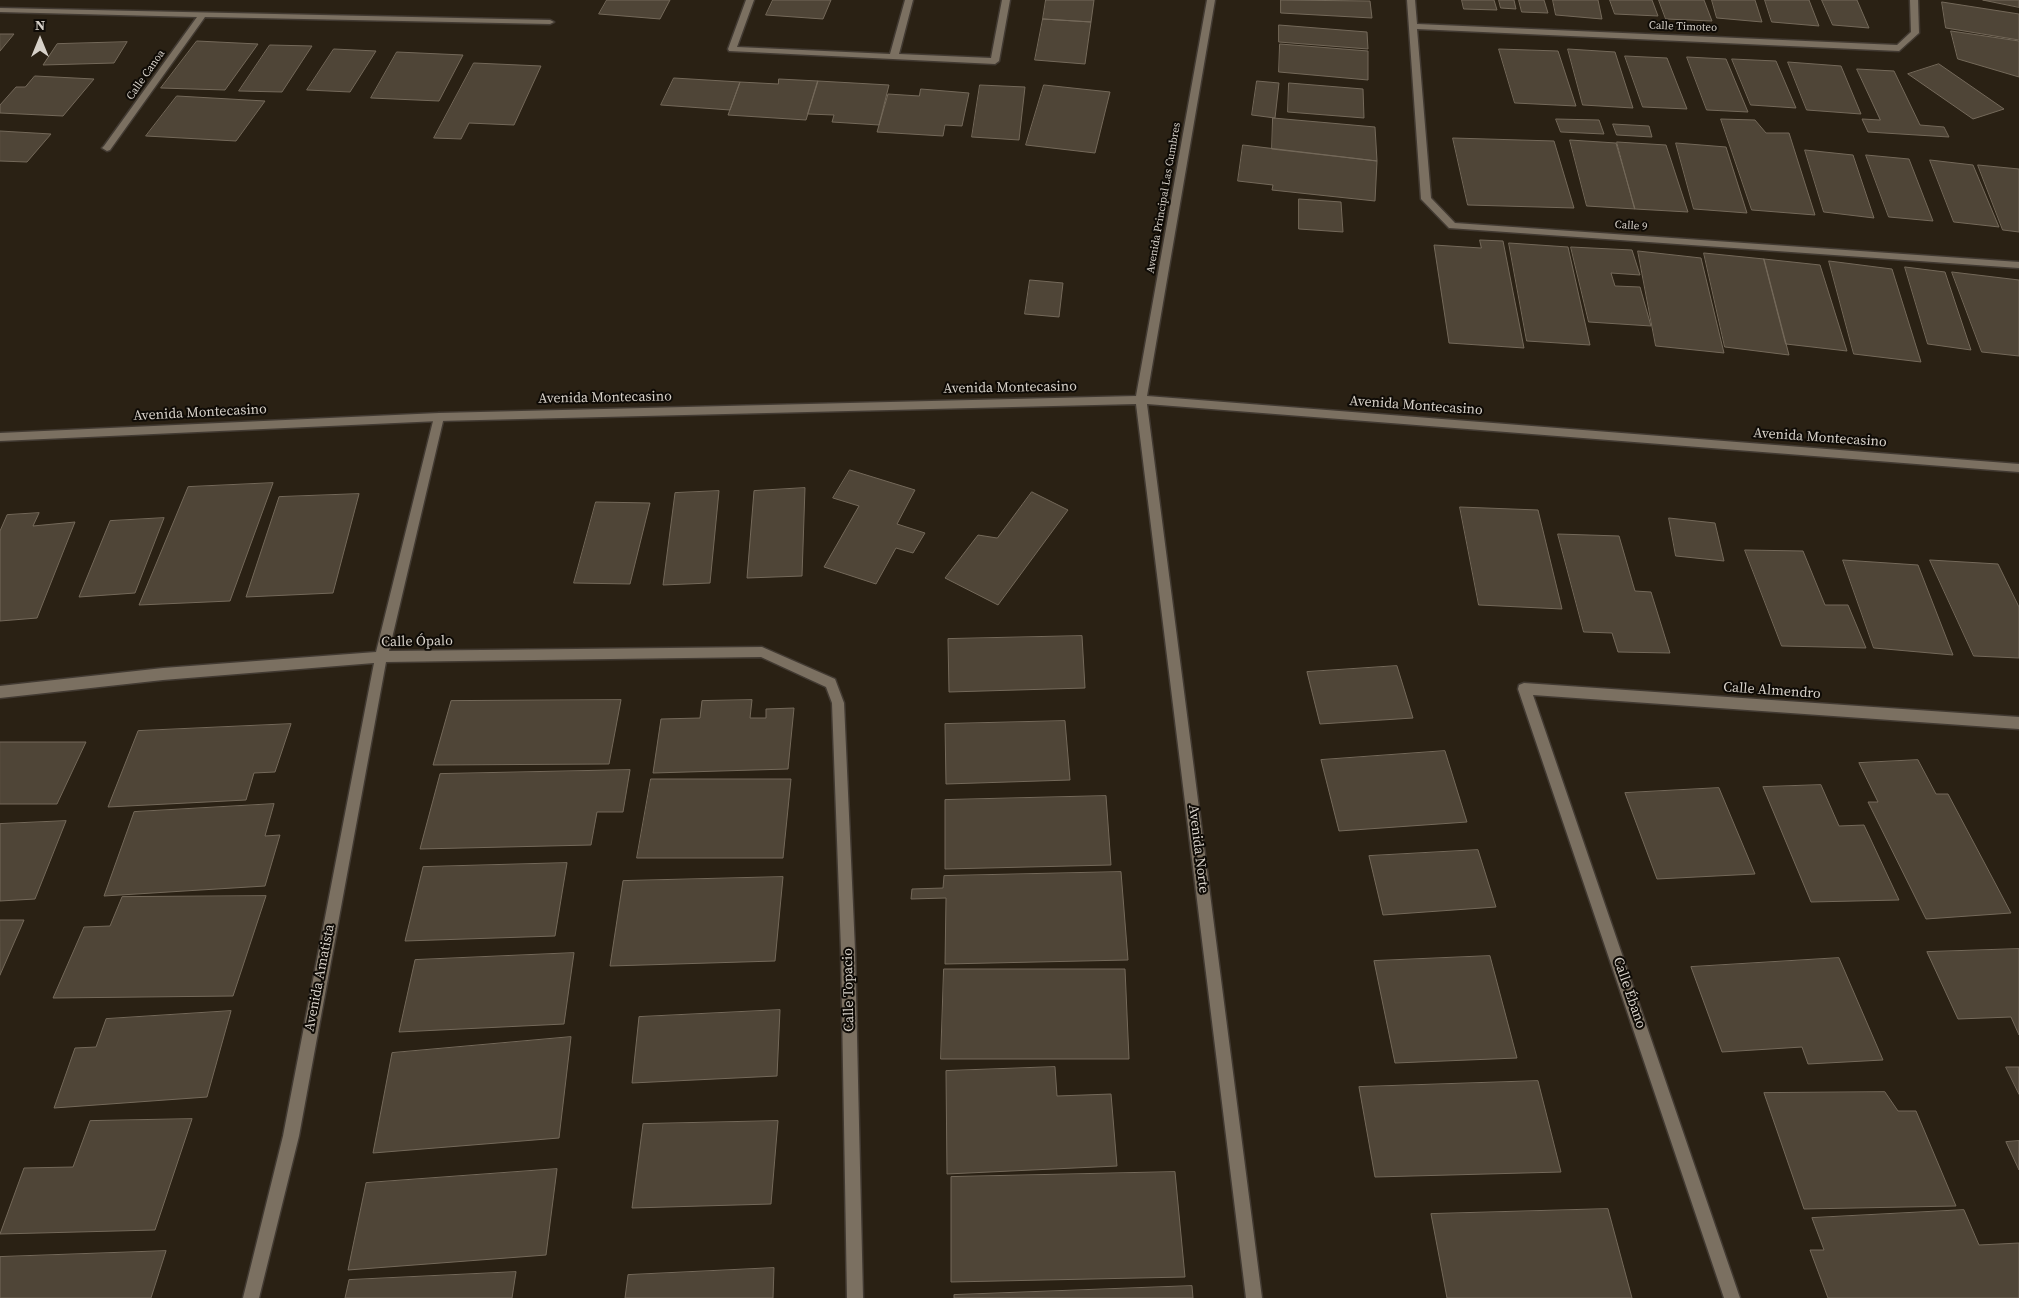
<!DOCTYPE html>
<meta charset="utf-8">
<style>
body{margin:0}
#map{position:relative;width:2019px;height:1298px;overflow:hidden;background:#2a2114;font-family:"Source Serif 4",serif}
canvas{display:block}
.north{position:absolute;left:15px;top:15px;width:50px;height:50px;-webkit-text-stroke:4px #0f0b06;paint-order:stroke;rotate:0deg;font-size:14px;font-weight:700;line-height:20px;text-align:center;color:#d7d1c9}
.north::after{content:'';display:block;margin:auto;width:18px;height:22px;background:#d7d1c9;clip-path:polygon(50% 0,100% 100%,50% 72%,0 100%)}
</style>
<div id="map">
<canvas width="2019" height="1298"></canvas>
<div class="north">N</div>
</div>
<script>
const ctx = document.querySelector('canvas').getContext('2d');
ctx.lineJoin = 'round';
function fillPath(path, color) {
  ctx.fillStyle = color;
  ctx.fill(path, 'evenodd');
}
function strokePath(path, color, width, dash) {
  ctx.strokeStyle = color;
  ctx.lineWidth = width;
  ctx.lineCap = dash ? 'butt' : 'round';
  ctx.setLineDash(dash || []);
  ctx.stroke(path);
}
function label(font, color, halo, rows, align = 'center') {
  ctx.font = font + ' "Source Serif 4",serif';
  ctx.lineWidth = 4;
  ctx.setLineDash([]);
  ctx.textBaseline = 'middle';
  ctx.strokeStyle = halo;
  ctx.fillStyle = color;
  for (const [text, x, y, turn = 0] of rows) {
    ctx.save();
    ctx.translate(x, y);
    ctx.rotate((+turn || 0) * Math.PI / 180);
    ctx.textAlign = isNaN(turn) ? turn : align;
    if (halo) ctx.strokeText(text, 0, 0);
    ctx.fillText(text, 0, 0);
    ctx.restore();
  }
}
const building = new Path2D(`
 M607,0H670L660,19L599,14Z
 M773,0H831L823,19L766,15Z
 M1046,0H1094L1091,22L1043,19Z
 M1281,0L1370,1L1372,18L1281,13Z
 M1462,0H1494L1497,10L1464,9Z
 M1499,0H1514L1516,9L1501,8Z
 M1519,0H1544L1548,13L1522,12Z
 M1553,0H1598L1602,19L1556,15Z
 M1610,0H1652L1658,16L1615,14Z
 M1659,0H1704L1712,21L1666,19Z
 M1712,0H1755L1762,22L1717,18Z
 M1765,0H1809L1819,26L1772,22Z
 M1822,0H1857L1869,28L1833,25Z
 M1983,0H2019V7Z
 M1942,2L2019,14V40L1946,28Z
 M1043,19L1091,22L1085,64L1035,60Z
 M1279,25L1367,32L1368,49L1279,42Z
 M1951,31L2019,41V77L1958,59Z
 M0,34H14L0,51Z
 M197,41L258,44L225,90L161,88Z
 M127,42L114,63L43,65L57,44Z
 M1280,44L1368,51V80L1279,72Z
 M270,45L312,46L282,92L239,91Z
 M334,49L376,51L350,92L307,90Z
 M1499,49L1558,51L1576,106L1515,103Z
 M1568,49L1615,52L1633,108L1583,105Z
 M397,52L463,55L439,101L371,98Z
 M1625,56L1667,58L1687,109L1643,107Z
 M1687,57L1726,59L1748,112L1707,110Z
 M1732,59L1776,61L1796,108L1751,105Z
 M1788,62L1841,66L1861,114L1807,110Z
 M474,63L541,66L514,125L469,123L461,139L434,138Z
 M1939,64L2004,109L1973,119L1908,74Z
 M1857,69L1894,71L1920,125L1944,127L1949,137L1868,132L1862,119L1880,120Z
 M35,76L94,79L63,116L0,113V105L16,87H25Z
 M674,78L740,82L730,110L661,105Z
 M779,79L818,81L806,120L728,115L740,82L778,84Z
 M818,81L889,85L879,125L832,122L834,115L808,114Z
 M1257,81L1279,83L1275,118L1252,115Z
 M1289,83L1363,89L1364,118L1288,112Z
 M980,85L1025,87L1019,140L972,137Z
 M1044,85L1110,92L1095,153L1026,145Z
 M921,89L969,93L962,126L945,125L943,136L877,132L888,94L919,96Z
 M177,96L265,101L236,141L146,136Z
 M1273,118L1375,127L1377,161L1272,149Z
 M1556,119L1599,120L1604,134L1561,132Z
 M1721,119L1755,120L1766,133H1789L1815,215L1752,210Z
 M1613,124L1649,126L1652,137L1617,135Z
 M0,131L51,134L27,162L0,161Z
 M1453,138L1554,141L1574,208L1468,205Z
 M1570,140L1616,143L1635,209L1587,206Z
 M1617,142L1666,145L1688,212L1635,209Z
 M1676,143L1726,147L1747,213L1694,209Z
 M1243,145L1377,161L1375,201L1272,190L1273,185L1238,181Z
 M1805,150L1853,155L1874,218L1824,212Z
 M1866,155L1909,159L1933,221L1889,217Z
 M1930,160L1973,165L1999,227L1954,222Z
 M1978,165L2019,169V232L2003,230Z
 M1299,199L1341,202L1343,232L1299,229Z
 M1480,240L1503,241L1524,348L1449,343L1434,245L1481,248Z
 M1509,243L1568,247L1590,345L1527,341Z
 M1571,247L1632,250L1640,275L1611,273L1615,286L1640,287L1651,326L1589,322Z
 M1638,251L1701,258L1724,353L1656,346Z
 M1704,253L1764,259L1789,355L1725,347Z
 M1764,259L1820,265L1847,351L1786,344Z
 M1829,261L1892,269L1921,362L1854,354Z
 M1905,267L1945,272L1971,350L1928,344Z
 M1952,272L2019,280V356L1982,352Z
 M1030,280L1063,283L1059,317L1025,314Z
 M850,470L915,490L897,524L925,533L913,553L896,548L876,584L824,567L859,506L833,498Z
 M273,483L230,601L139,605L188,487Z
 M805,488L802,576L747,578L754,491Z
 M719,491L710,583L663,585L675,493Z
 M1032,492L1068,510L998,605L945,578L978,535L997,538Z
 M359,494L333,593L246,597L279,497Z
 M596,502L650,503L630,584L574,583Z
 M1460,507L1538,510L1562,609L1479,605Z
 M39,513L33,526L75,522L37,618L0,621V531L7,515Z
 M164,518L135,593L79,597L110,521Z
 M1669,518L1715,523L1724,561L1676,556Z
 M1558,534L1619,536L1635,591L1651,592L1670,653L1618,652L1612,633L1584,632Z
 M1745,550L1803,551L1825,605H1848L1866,648L1782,646Z
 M1843,560L1918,565L1953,655L1874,648Z
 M1930,560L1998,564L2019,607V658L1974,656Z
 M1082,636L1085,688L949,692L948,639Z
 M1397,666L1413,718L1320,724L1307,672Z
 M621,700L609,764L433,765L451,701Z
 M752,700L750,718H766V709L794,708L788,769L653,773L661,719L700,718L702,701Z
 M1065,721L1070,780L946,784L945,724Z
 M291,724L275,772L254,773L246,800L108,807L138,731Z
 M0,742H86L57,804H0Z
 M1445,751L1467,822L1339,831L1321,760Z
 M1918,760L1936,794H1948L2011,913L1926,919L1868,802H1878L1859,763Z
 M630,770L623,812H597L591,845L420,849L440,774Z
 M651,779H791L783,858H637Z
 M1821,785L1839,826L1864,825L1899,900L1811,902L1763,787Z
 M1719,788L1755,874L1657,879L1625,793Z
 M1106,796L1111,865L945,869V800Z
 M274,804L265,836L280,835L265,886L104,896L134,812Z
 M66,821L35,899L0,901V824Z
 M1478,850L1496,907L1383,915L1369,856Z
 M567,863L555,936L405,941L423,867Z
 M1121,872L1128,960L945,964L946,898L911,899L912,889L943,888L944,876Z
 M783,877L775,961L610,966L623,881Z
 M266,896L233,996L53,998L84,927L110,926L122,897Z
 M0,920H24L0,975Z
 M2019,949V1035L2011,1017L1958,1019L1927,952Z
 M574,953L564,1024L399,1032L415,960Z
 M1490,956L1517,1058L1395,1063L1374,961Z
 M1839,958L1883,1060L1808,1064L1802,1047L1722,1052L1691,967Z
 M944,969H1125L1129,1059H941Z
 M780,1010L777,1076L632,1083L639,1017Z
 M231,1011L207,1097L54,1108L75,1048L96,1047L106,1019Z
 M571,1037L559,1138L373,1153L392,1053Z
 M1055,1067L1057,1096L1111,1094L1117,1166L947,1174L946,1071Z
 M2006,1067H2019V1094Z
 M1538,1081L1561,1172L1375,1177L1359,1087Z
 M1885,1092L1898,1111H1916L1956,1206L1804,1209L1764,1093Z
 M192,1119L155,1230L0,1234L24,1168L73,1167L90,1121Z
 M778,1121L771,1204L632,1208L643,1124Z
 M2019,1141V1170L2006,1142Z
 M557,1169L546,1255L348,1270L366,1183Z
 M1175,1172L1185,1277L951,1282V1177Z
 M1608,1209L1632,1298H1447L1431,1214Z
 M1964,1210L1979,1245L2019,1243V1298H1828L1810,1250H1824L1812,1218Z
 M166,1251L151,1298H0V1257Z
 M774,1268L773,1298H625L628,1275Z
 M516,1272L512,1298H345L349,1280Z
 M1192,1286L1193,1298H954V1295Z`);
fillPath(building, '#4f4537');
strokePath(building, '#74695a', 1);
const lane = new Path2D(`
 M746,0H754L737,47L890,54L905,0H913L899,54L991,58L1002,0H1010L999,61L995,64L729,51L728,49Z`);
const street = new Path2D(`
 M1407,0H1415L1417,24L1897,45L1911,32L1910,0H1918L1919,33L1899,51L1417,29L1431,198L1455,223L2019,262V268L1449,228L1421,199Z
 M0,8L550,20L554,22L550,24L205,17L110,150L107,151L102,148L104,146L197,17L0,12Z
 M439,413L444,417L389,651L762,647L835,679L844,703L855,950L863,1298H847L841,950L832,703L826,687L761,657L386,662L299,1136L259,1298H243L283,1136L374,663L163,680L0,698V686L163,668L376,652L434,417Z
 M1524,683L2019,717V729L1533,695L1740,1298H1724L1518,689L1519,685Z`);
const secondary = new Path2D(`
 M1207,0H1215L1147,396L2019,464V472L1147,404L1262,1298H1246L1136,404L439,421L0,441V433L439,413L1136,396Z`);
strokePath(lane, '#423a32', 3);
strokePath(street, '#423a32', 3);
strokePath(secondary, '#423a32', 3);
fillPath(lane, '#7b7061');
fillPath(street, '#7b7061');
fillPath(secondary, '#7b7061');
label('11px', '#d7d1c9', '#0f0b06', [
 ["Calle Timoteo",1683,27,2],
 ["Calle Canoa",146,75,-55],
 ["Avenida Principal Las Cumbres",1164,198,-80],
 ["Calle 9",1631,226,4]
]);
label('14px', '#d7d1c9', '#0f0b06', [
 ["Avenida Montecasino",1010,388,-1],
 ["Avenida Montecasino",605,398,-1],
 ["Avenida Montecasino",1416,406,4],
 ["Avenida Montecasino",200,413,-3],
 ["Avenida Montecasino",1820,438,4],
 ["Calle Ópalo",417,642,-1],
 ["Calle Almendro",1772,691,4],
 ["Avenida Norte",1198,849,83],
 ["Avenida Amatista",320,978,-79],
 ["Calle Topacio",849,990,-91],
 ["Calle Ébano",1629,993,71]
]);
</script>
